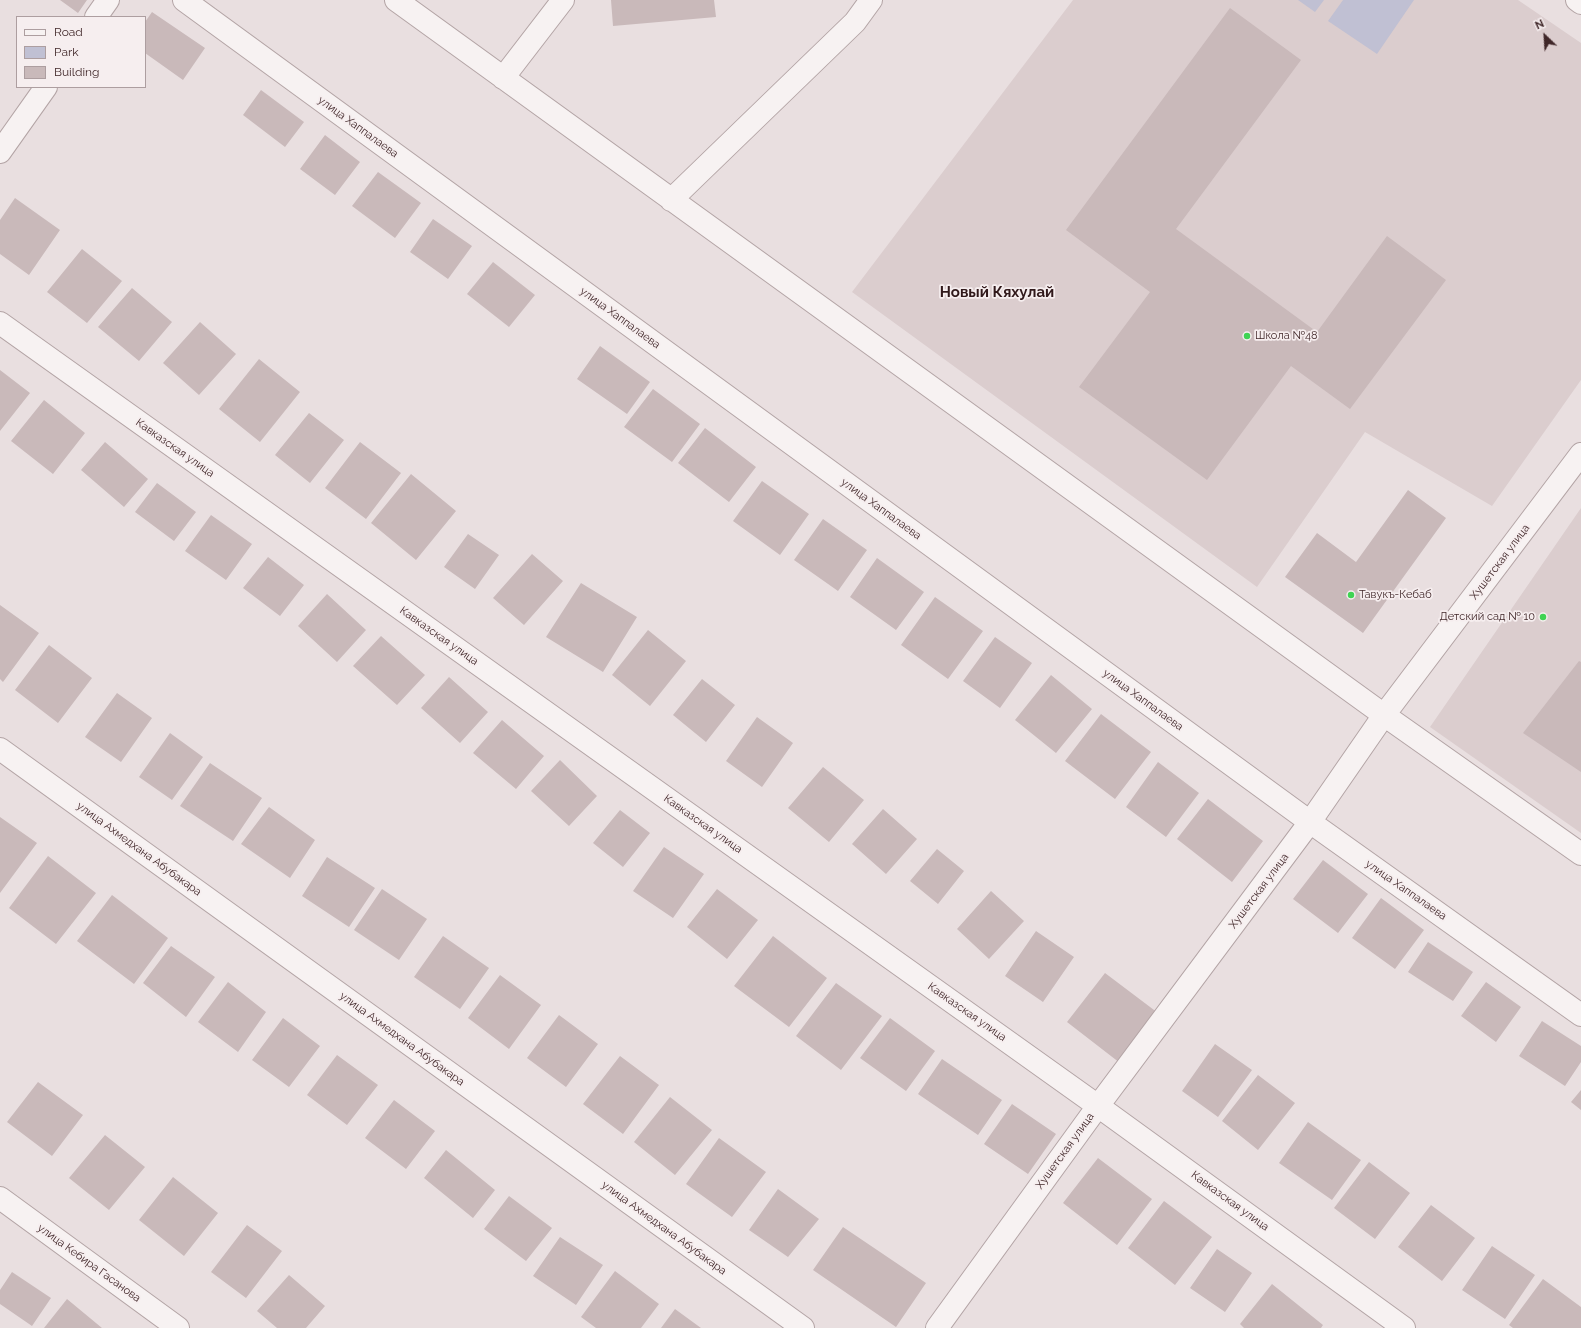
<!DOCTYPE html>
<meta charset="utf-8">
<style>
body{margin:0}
#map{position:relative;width:1581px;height:1328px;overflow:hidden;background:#e9dfe0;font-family:Raleway,sans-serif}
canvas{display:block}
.legend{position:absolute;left:16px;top:16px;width:130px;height:72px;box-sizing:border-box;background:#f6eeef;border:1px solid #ad9ea0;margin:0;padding:5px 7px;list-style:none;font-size:12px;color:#402729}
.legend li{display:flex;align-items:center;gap:8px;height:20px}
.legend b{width:20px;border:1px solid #ad9ea0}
.north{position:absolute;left:1525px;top:16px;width:40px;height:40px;-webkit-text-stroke:3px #f6eeef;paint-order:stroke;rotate:335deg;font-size:11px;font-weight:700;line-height:16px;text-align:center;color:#402729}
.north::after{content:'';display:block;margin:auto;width:14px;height:18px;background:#402729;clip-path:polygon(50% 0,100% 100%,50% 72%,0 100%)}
</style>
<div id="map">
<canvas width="1581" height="1328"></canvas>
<ul class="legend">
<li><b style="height:5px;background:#f7f2f2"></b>Road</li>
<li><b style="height:11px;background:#c0c0d3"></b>Park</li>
<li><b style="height:11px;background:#c9b9ba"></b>Building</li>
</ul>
<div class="north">N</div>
</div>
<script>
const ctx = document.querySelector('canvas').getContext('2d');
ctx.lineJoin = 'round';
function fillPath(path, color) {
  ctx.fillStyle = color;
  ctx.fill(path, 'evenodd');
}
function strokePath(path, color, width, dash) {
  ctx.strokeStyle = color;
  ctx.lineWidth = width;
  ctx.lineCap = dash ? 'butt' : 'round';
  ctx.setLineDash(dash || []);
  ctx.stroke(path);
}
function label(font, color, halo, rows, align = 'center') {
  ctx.font = font + ' Raleway,sans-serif';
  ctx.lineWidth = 3.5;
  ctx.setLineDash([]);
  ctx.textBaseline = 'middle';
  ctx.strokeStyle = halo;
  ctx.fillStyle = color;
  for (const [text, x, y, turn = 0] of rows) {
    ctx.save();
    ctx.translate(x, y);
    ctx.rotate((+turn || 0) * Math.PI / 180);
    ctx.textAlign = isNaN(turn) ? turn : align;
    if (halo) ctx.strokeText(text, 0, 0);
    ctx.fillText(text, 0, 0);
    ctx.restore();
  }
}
fillPath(new Path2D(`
 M1073,0H1518L1581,43V380L1492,506L1365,432L1257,587L852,292Z
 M1581,508V833L1430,727Z`), '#dbcdce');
fillPath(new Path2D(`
 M1298,0H1324L1315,12Z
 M1343,0H1414L1377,54L1328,21Z`), '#c0c0d3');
fillPath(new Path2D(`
 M60,0H87L78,13Z
 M611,0H714L716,17L613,26Z
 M1230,8L1301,60L1176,229L1317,332L1387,236L1446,280L1350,409L1291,366L1207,480L1079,387L1150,292L1066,230Z
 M152,12L205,48L183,80L145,53V22Z
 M261,90L304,122L285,147L243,115Z
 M325,135L360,162L335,195L300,169Z
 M378,172L421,203L395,238L352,206Z
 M15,198L60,230L29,275L0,254V220Z
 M433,219L472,246L448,279L410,252Z
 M82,249L122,281L87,323L47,292Z
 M493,262L535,295L509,327L467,294Z
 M132,288L172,322L139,361L98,327Z
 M200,322L236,354L199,395L163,363Z
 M600,346L650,382L627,414L577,379Z
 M259,359L300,392L260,442L219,409Z
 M0,370L30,393L0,431Z
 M653,389L700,424L672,462L624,427Z
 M44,400L85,433L53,474L11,441Z
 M309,413L344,440L310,483L275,455Z
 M705,428L756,467L729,502L678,463Z
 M105,442L148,479L124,507L81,470Z
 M360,442L401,473L366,519L325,488Z
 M411,474L456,511L416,560L371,523Z
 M762,481L809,514L780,555L733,521Z
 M157,483L196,512L174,541L135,512Z
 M1408,490L1446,518L1363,633L1285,577L1317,533L1356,562Z
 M211,515L252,544L226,580L185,551Z
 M823,519L867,550L838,591L794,560Z
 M468,534L499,555L475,589L444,567Z
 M532,554L563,581L524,625L493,598Z
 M268,557L304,585L280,616L243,588Z
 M877,558L924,592L896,630L850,597Z
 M581,583L637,617L603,672L546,637Z
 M327,594L366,630L337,662L298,626Z
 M935,597L983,631L948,679L901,645Z
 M0,605L39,633L3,682L0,679Z
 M648,630L686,661L650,706L612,675Z
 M381,636L425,675L397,705L353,666Z
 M995,637L1032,663L1000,708L963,681Z
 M49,645L92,678L58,723L15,690Z
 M1579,661L1581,662V772L1523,733Z
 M1051,675L1092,709L1056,753L1015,720Z
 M449,677L488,712L460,743L421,708Z
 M702,679L735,705L706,742L673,715Z
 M117,693L152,718L121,762L85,737Z
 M1101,714L1151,752L1115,799L1065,761Z
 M757,717L793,743L762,787L726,761Z
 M502,720L544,756L516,789L473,753Z
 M170,733L203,757L172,800L139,777Z
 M560,760L597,796L569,826L531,791Z
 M1158,762L1199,793L1166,837L1126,807Z
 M210,763L262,798L233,841L180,806Z
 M823,767L864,800L829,842L788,808Z
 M1208,799L1263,841L1232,882L1177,839Z
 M269,807L315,840L290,878L241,844Z
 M883,809L917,839L886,874L852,844Z
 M620,810L650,833L623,867L593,843Z
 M0,817L37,843L0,893Z
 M664,847L704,874L673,918L633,891Z
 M937,849L964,871L938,904L910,881Z
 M48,856L96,893L56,944L9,908Z
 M327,857L375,888L349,927L302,896Z
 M1323,860L1368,894L1338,933L1293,899Z
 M382,889L427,919L399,960L354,930Z
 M717,889L758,920L727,959L687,927Z
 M991,891L1024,921L989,959L957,929Z
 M112,895L168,938L134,984L77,941Z
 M1381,898L1424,930L1395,969L1352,938Z
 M1036,931L1074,957L1043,1002L1005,976Z
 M443,936L489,968L460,1009L414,977Z
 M773,936L827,978L789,1027L734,986Z
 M1428,942L1473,972L1453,1001L1408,972Z
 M171,946L215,977L186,1017L143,983Z
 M1105,973L1158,1013L1120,1063L1067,1022Z
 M500,975L541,1005L509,1049L468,1018Z
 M228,982L266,1012L238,1052L198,1022Z
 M1486,982L1521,1007L1496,1042L1461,1016Z
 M836,983L882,1016L841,1070L796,1036Z
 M559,1015L598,1044L566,1087L527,1058Z
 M283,1018L320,1046L289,1087L252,1060Z
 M890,1018L935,1051L906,1091L860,1058Z
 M1542,1021L1581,1046V1062L1565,1086L1519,1056Z
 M1215,1044L1252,1070L1218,1117L1182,1091Z
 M337,1055L378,1085L347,1125L307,1095Z
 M620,1056L659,1085L623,1134L583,1104Z
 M942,1059L1002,1100L978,1135L918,1094Z
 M1258,1075L1295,1103L1258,1150L1222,1121Z
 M38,1082L83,1115L52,1156L7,1122Z
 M1581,1090V1110L1571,1102Z
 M670,1097L712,1130L675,1175L634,1142Z
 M394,1100L435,1131L406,1169L365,1138Z
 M1012,1104L1056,1134L1028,1174L984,1144Z
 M1308,1122L1361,1160L1332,1200L1279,1163Z
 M105,1135L145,1167L109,1210L69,1178Z
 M719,1138L766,1172L732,1217L686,1184Z
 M446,1150L495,1190L473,1218L424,1178Z
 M1098,1158L1152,1199L1117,1245L1063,1203Z
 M1369,1162L1410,1193L1375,1239L1334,1208Z
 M173,1177L218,1213L184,1256L139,1220Z
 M778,1189L819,1219L788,1257L749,1230Z
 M509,1196L552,1228L526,1261L484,1229Z
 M1164,1201L1212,1237L1175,1285L1128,1248Z
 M1431,1205L1475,1238L1442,1281L1398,1247Z
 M247,1225L282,1251L246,1298L211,1272Z
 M843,1227L926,1283L896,1327L813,1270Z
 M560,1237L603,1265L576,1305L533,1276Z
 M1492,1246L1535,1275L1505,1319L1462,1290Z
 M1217,1249L1252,1273L1225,1312L1190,1288Z
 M615,1271L659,1304L641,1328H596L581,1317Z
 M12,1272L51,1298L32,1326L0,1304V1290Z
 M289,1275L325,1306L306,1328H277L257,1311Z
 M1543,1279L1581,1307V1328H1513L1509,1325Z
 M1272,1284L1323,1325L1321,1328H1244L1240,1324Z
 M67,1299L102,1328H44Z
 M675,1309L701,1328H661Z`), '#c9b9ba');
const minor = new Path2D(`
 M184,0L1310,822L1581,1015
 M396,0L1384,715L1581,854
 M1577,0L1581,3
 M96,17L108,0
 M503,78L563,0
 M0,152L46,87
 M671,200L855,22L871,0
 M0,323L1098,1106L1404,1328
 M0,749L803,1328
 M0,1198L178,1328
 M937,1328L1098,1106L1310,822L1384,715L1581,454`);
strokePath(minor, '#b3a4a5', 24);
strokePath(minor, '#f7f2f2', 22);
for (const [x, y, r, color] of [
 [1247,336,4,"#3fd353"],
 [1351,595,4,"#3fd353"],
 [1543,617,4,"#3fd353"]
]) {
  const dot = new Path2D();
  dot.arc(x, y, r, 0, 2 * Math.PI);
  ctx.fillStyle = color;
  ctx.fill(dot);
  strokePath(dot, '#f6eeef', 1.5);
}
label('11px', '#402729', '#f6eeef', [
 ["улица Хаппалаева",358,127,36],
 ["улица Хаппалаева",620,318,36],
 ["Кавказская улица",175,448,35],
 ["улица Хаппалаева",881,509,36],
 ["Хушетская улица",1500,562,-53],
 ["Кавказская улица",439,636,35],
 ["улица Хаппалаева",1143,700,36],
 ["Кавказская улица",703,824,35],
 ["улица Ахмедхана Абубакара",139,849,36],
 ["улица Хаппалаева",1406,890,35],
 ["Хушетская улица",1259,891,-53],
 ["Кавказская улица",967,1012,35],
 ["улица Ахмедхана Абубакара",402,1039,36],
 ["Хушетская улица",1065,1151,-54],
 ["Кавказская улица",1230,1201,36],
 ["улица Ахмедхана Абубакара",664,1228,36],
 ["улица Кебира Гасанова",89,1263,36]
]);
label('11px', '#402729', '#f6eeef', [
 ["Школа №48",1255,336],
 ["Тавукъ-Кебаб",1359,595],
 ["Детский сад № 10",1535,617,"right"]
], 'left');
label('bold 15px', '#31191b', '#f6eeef', [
 ["Новый Кяхулай",997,292]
]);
</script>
